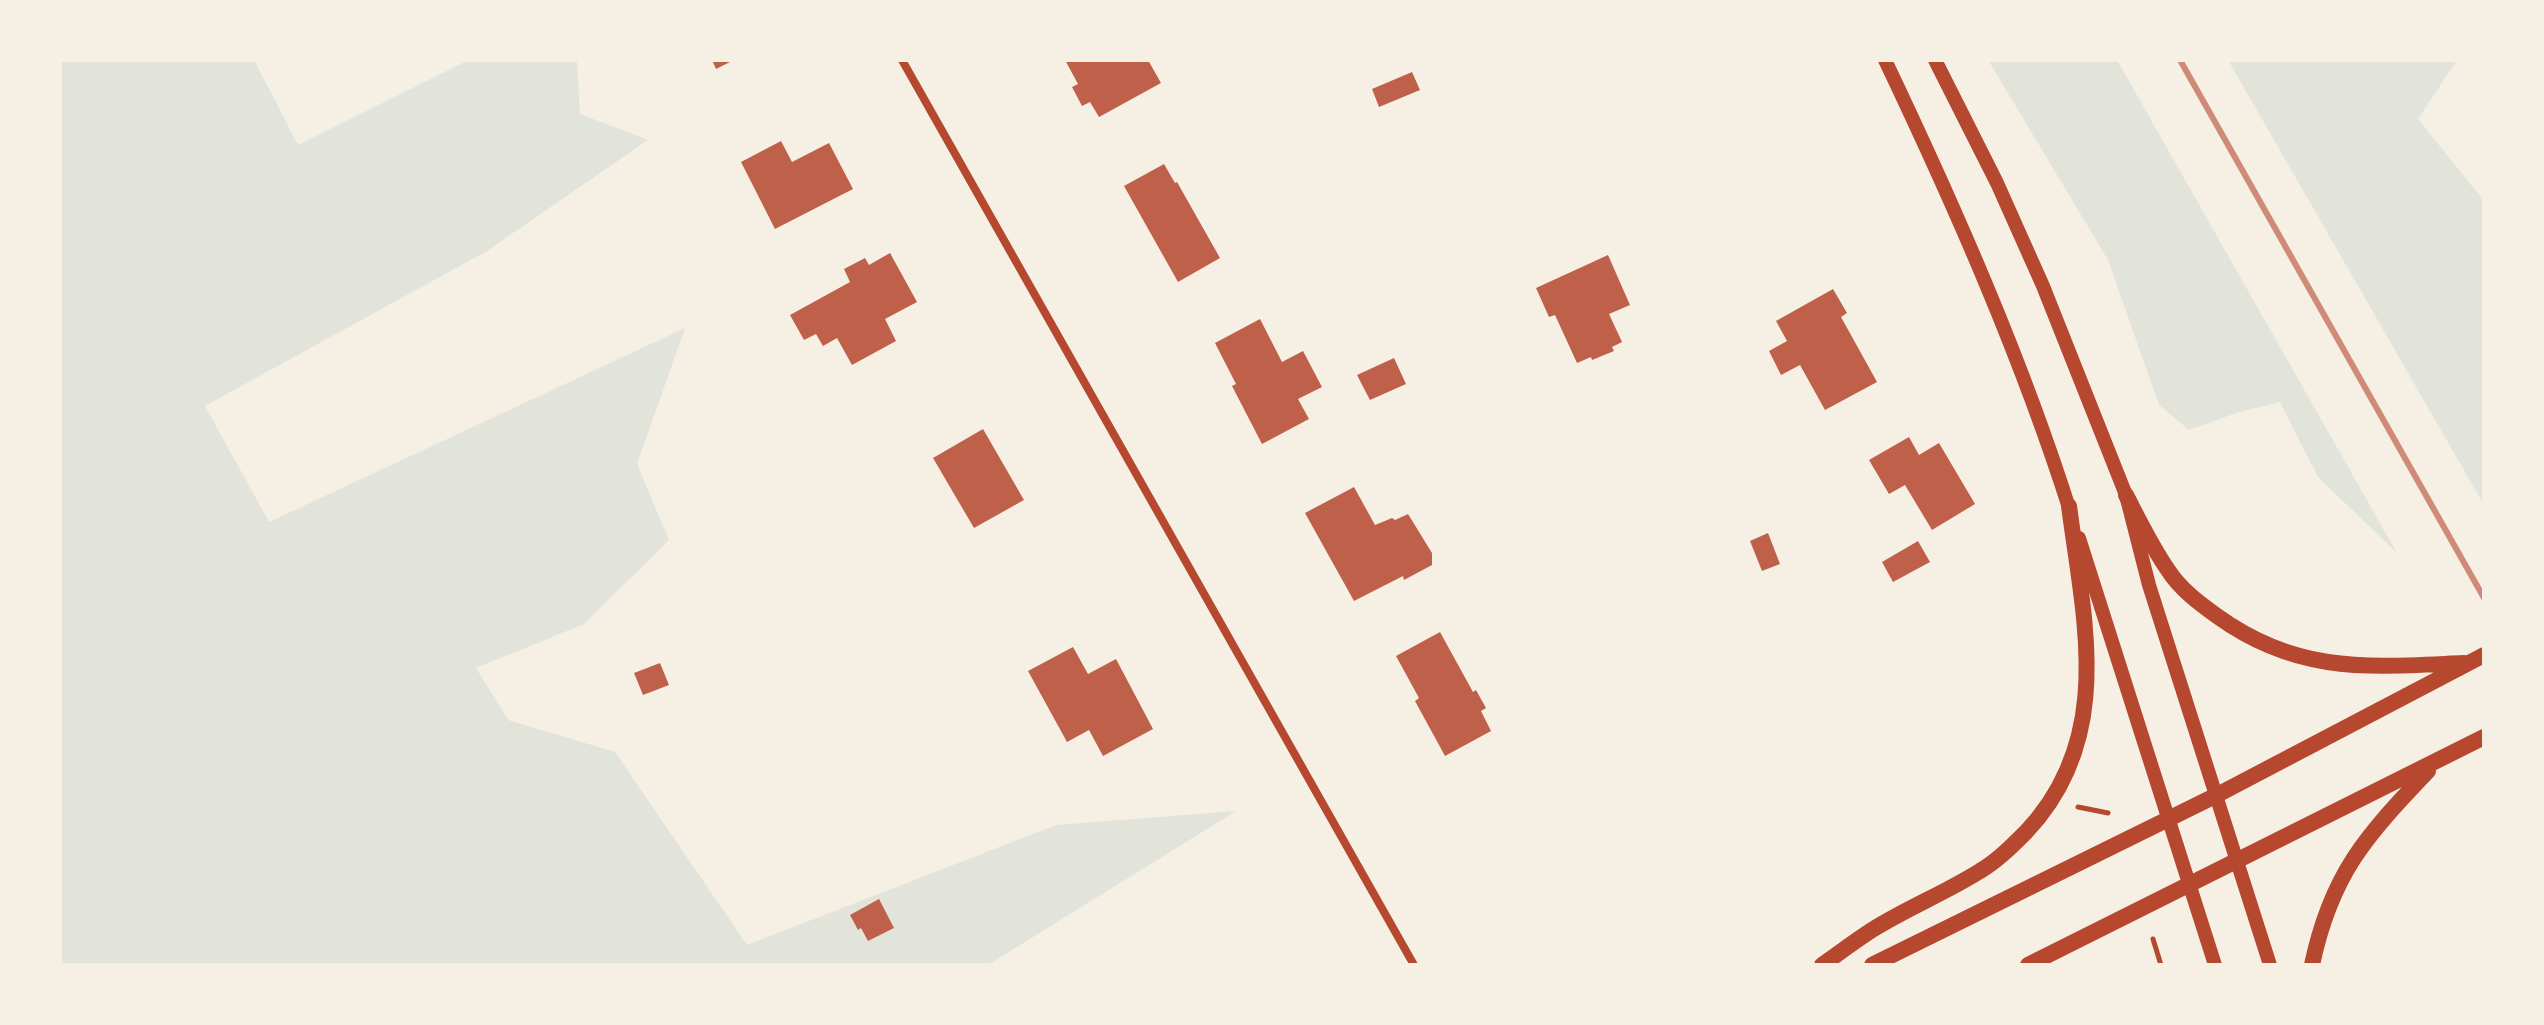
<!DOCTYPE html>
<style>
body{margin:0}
#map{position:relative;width:2544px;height:1025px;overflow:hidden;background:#f6efe4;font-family:Arial,sans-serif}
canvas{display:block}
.frame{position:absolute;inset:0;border:62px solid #f6efe4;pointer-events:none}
</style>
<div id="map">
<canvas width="2544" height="1025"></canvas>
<div class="frame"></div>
</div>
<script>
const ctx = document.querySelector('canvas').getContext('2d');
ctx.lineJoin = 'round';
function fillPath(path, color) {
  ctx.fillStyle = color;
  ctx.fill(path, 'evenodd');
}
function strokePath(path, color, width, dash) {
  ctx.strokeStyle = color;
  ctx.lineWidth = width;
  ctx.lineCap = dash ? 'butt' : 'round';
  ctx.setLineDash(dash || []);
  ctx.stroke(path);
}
fillPath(new Path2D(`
 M60,60H254L298,145L469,60H577L580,114L648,140L487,251L205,406L269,522L685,328L637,464L669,540L584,624L476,668L508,720L615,752L747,945L1056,825L1236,811L988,965H60Z
 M1988,60H2117L2397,553L2318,477L2280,402L2239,412L2189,430L2159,405L2108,260Z
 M2228,60H2457L2418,119L2484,201V505Z`), '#e2e4dc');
fillPath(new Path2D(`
 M712,60H734L716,69Z
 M1065,60H1148L1161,83L1099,117L1090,102L1082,106L1072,87L1078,84Z
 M1412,72L1420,90L1379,107L1372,89Z
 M781,141L792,162L829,143L853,189L775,229L741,162Z
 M1164,164L1175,183L1177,182L1220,258L1178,282L1124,186Z
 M890,253L917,302L885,319L896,341L852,365L837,338L823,346L816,334L804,340L790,315L850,282L844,269L865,258L869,265Z
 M1608,255L1630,305L1609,314L1622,342L1612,347L1614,351L1592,360L1591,357L1577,363L1555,315L1549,317L1536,288Z
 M1833,289L1847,313L1841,317L1877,382L1825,410L1800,365L1781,375L1769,351L1787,341L1776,321Z
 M1260,319L1282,362L1303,351L1322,387L1298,399L1309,419L1262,444L1232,386L1236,384L1215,343Z
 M1394,358L1406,384L1370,400L1357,375Z
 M983,429L1024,500L974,528L933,458Z
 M1909,437L1919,455L1939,443L1975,504L1932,530L1905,485L1889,494L1869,460Z
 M1354,487L1375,525L1392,518L1395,520L1408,514L1432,553V565L1404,580L1403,576L1354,601L1305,513Z
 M1768,533L1780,564L1762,571L1750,541Z
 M1918,541L1930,562L1893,582L1882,562Z
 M1440,632L1473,692L1476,690L1486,708L1481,711L1491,731L1445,756L1415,701L1419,698L1396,656Z
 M1073,647L1088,674L1116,659L1153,729L1103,756L1089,730L1067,742L1028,671Z
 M660,663L669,685L643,695L634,673Z
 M879,899L894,928L868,941L861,928L858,930L850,915Z`), '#bf614a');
strokePath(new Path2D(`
 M2078,807L2108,813
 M2153,939L2161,965`), '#b5482f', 5);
strokePath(new Path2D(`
 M902,60L1414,965`), '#b5482f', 8);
strokePath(new Path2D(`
 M1885,60C1955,207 2022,359 2071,514
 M1935,60L1997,183L2043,286L2126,495L2149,585L2270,965
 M2079,538L2215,965`), '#b5482f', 14);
strokePath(new Path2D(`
 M2126,495C2139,520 2152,547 2168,570C2180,589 2199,603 2217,616C2299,675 2370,667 2464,663
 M1822,965C1839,953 1855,941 1872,930C1907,908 1945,893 1980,871C1997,861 2012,846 2026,832C2115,738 2084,621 2069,506
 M1872,965L2217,795L2484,655
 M2028,965L2484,737
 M2312,965C2331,874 2366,836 2428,771`), '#b5482f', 16);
strokePath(new Path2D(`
 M2180,60L2484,598`), '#cf8b77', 6);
</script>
